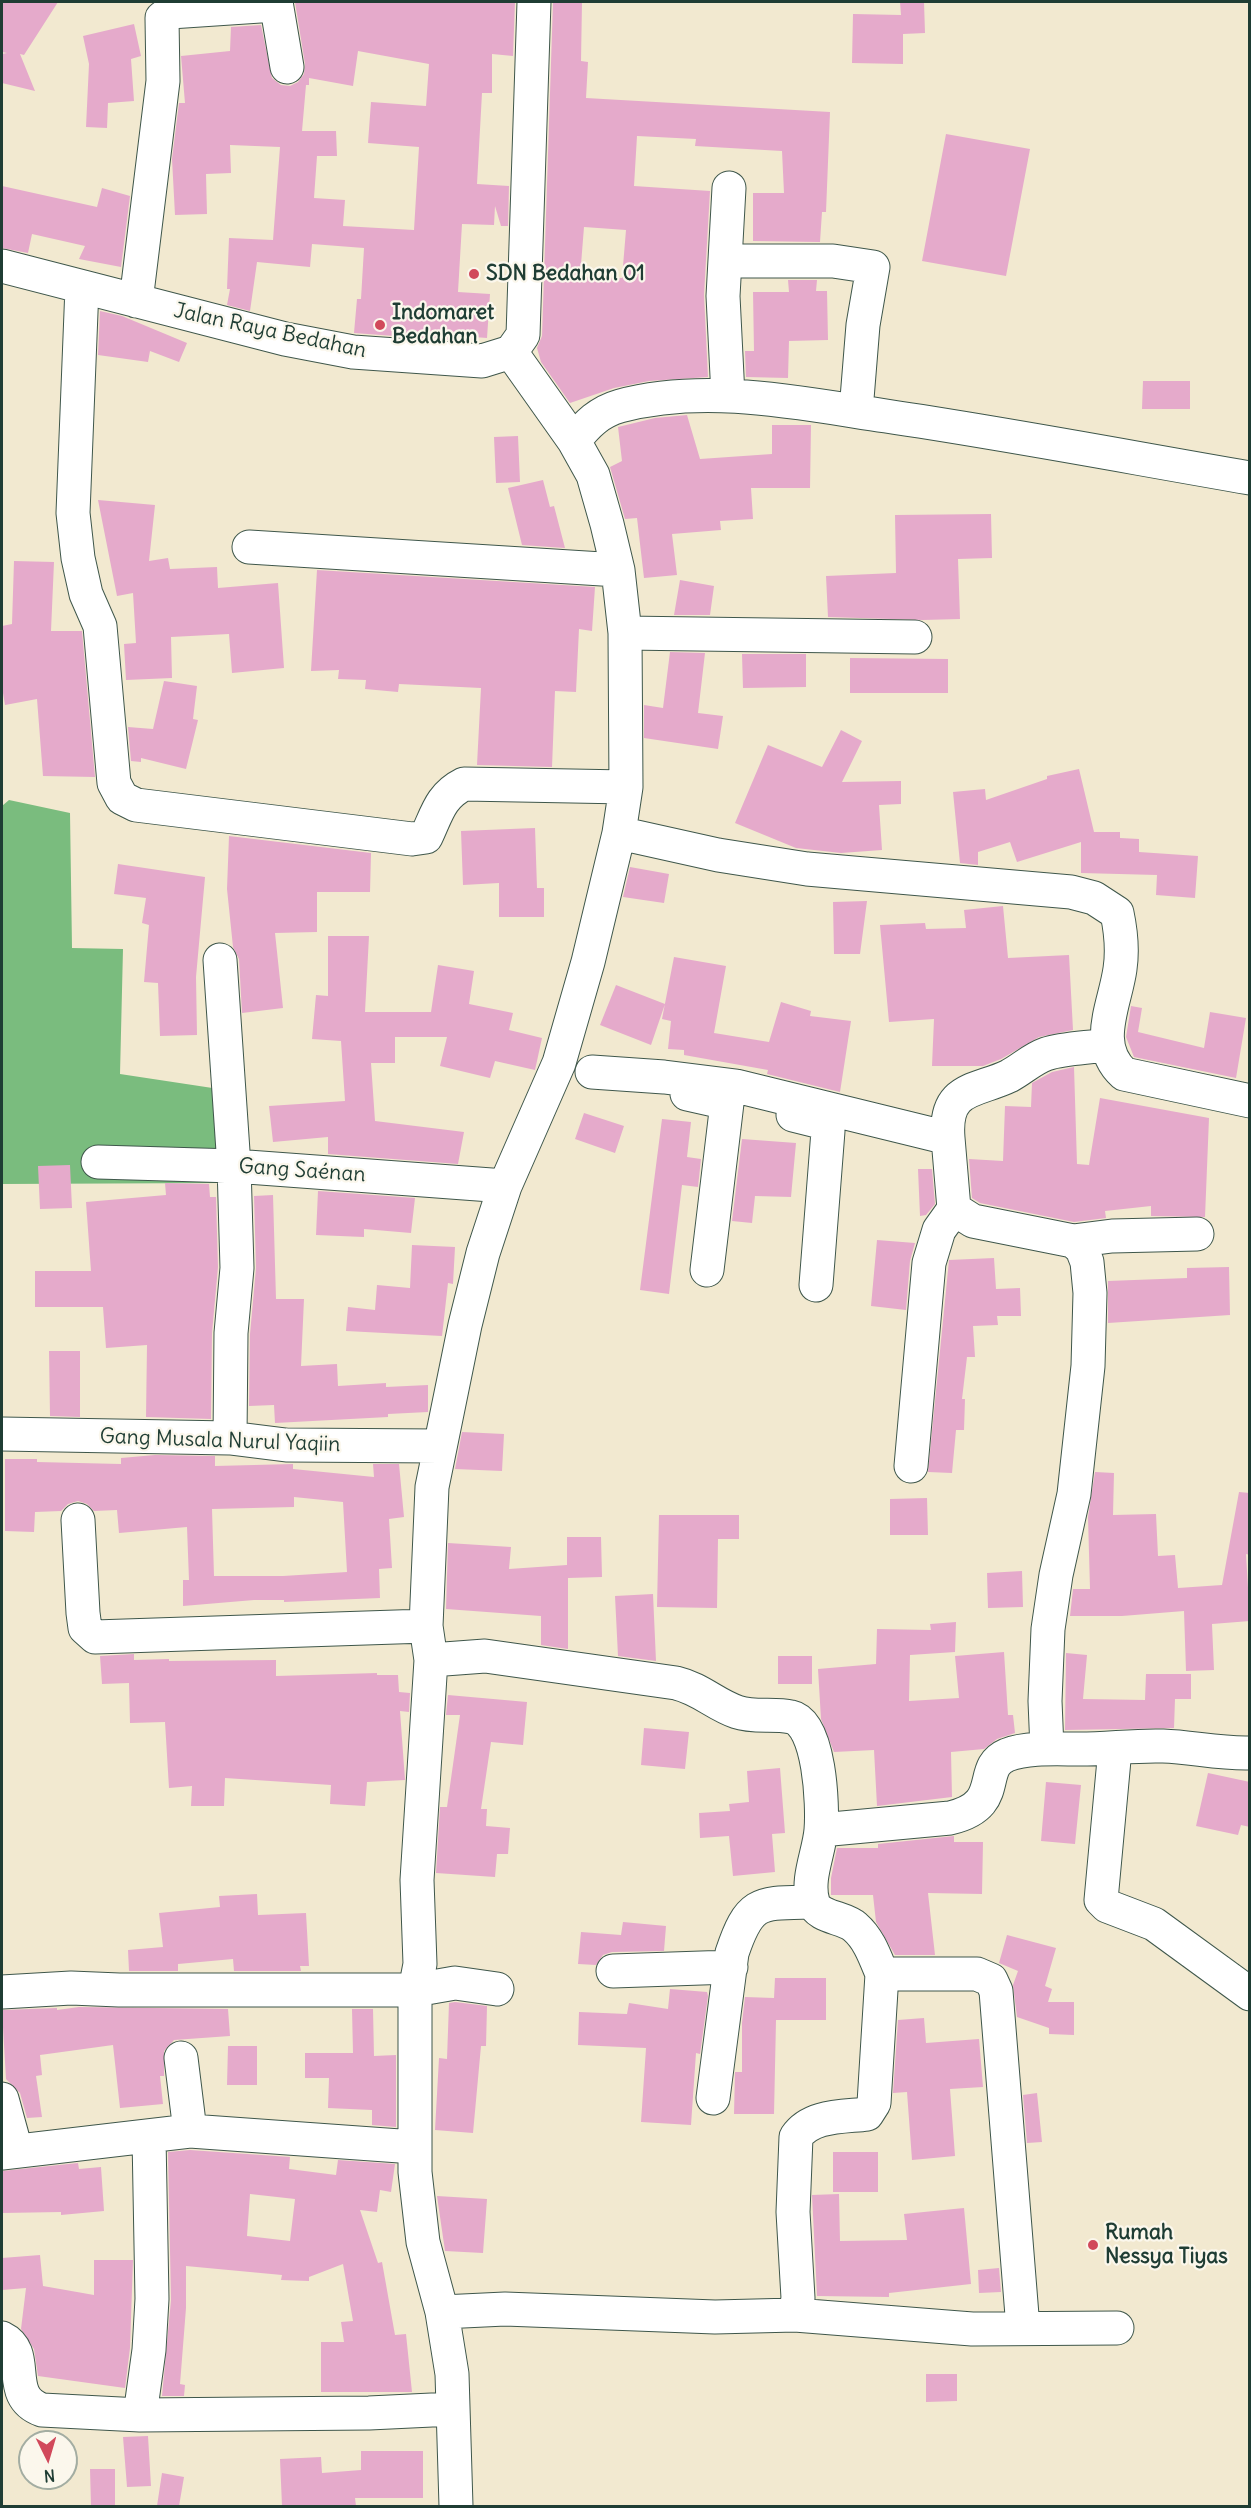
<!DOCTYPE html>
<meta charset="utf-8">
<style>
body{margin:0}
#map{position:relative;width:1251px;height:2508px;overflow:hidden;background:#f2e9d0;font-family:Delius,sans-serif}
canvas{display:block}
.frame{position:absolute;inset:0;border:3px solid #1f3d34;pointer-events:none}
.north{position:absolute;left:18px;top:2430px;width:60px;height:60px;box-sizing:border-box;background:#fbf7ec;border:2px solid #a3ada2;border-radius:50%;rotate:175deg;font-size:16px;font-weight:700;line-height:24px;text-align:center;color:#1f3d34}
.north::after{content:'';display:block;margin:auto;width:21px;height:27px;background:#d1495b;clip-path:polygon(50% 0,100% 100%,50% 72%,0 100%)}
</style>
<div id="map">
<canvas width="1251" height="2508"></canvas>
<div class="frame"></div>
<div class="north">N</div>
</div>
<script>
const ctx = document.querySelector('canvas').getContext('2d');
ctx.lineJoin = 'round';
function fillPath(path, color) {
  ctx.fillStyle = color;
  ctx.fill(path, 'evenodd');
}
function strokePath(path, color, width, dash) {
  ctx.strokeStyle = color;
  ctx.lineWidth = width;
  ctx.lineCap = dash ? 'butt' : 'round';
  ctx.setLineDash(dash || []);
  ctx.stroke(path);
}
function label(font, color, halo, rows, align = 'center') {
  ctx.font = font + ' Delius,sans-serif';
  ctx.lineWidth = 4.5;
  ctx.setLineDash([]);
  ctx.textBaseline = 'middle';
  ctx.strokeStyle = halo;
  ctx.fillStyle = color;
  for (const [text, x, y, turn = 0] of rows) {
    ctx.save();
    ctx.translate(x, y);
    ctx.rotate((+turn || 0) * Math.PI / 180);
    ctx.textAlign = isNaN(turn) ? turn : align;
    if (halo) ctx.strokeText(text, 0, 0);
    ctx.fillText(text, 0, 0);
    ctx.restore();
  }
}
fillPath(new Path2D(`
 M9,800L70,813L72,948L123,949L120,1074L219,1089V1183L2,1184V806Z`), '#7abc7e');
fillPath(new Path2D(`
 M2,2H58L24,55L20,54L35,91L2,83V54L7,53L2,52Z
 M295,2H515L513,56L492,54V93H482L477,184L509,186L508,226H501L495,206L494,225L462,224L458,292L490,294L487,338L448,335V340L354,333L357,299H361L364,248L312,244L310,267L257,262L250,311L227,305L230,289H227L229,238L273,240L280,147L230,145L231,173L206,174L207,214L175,215L172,159L179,103H185L181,56L230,51L231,27L261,25L272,78L281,85L290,86L298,82L304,74L305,64ZM358,51L429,64L426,106L371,102L368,143L419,147L414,230L343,226L345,200L314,198L317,156H337L336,131H302L306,85H309V78L353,86Z
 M553,2H582L581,61L588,62L586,98L830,112L826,212H822L820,242L753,241V193H784L782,151L695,146L696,139L637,136L634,186L710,191L704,295L708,377L649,381L614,388L570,403L541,362L537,348L542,336ZM584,227L626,230L622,278L580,277Z
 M900,2H924L925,33L903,34V64L852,63L853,14L901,15Z
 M134,24L141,56L131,59L134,101L108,103L107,128L86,127L89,64L83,36Z
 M946,134L1030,149L1006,276L922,261Z
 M2,186L97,207L102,188L130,196L121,267L79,259L85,246L32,234L28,253L2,248Z
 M788,280H817L816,291H827L828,340L789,341L788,378L746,377L745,351H754L753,292H789Z
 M100,311L122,316L187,343L179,362L150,351L148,362L98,355Z
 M1143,381H1190V409H1142Z
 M687,415L700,459L772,454V425H811L810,488H751L753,519L720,521L721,530L672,534L677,575L644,578L637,518L625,519L610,467L622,461L618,427L655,418Z
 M518,436L520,482L496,483L494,437Z
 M543,480L550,507L554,506L565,548L522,545L508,488Z
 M98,500L155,505L149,561L168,558L170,569L217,567L218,588L278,583L284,668L232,673L229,634L171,637L172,678L126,680L124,644L136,643L133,593L117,596Z
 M991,514L992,558L958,559L960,619L923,620L828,617L826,576L896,573L895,515Z
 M14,561L54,562L51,631H82L95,777L43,776L37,699L5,705L2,687V626L12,624Z
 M317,570L595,587L592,631L579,629L576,692L555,691L552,767L477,765L481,688L399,684L398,692L365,689L366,680L338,679L339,670L311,671Z
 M680,580L714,586L710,615H674Z
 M670,652L705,653L698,713L723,716L718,749L644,738V705L663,708Z
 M742,654H806V687L743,688Z
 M850,658L948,659V693H850Z
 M164,681L197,686L193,719L198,720L186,769L141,758V762L131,761L128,727L153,729Z
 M841,730L862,741L842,782L901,781V804L879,805L882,850L841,853L796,848L735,823L768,745L822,767Z
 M1079,769L1094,832H1120V838L1139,839V852L1198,856L1195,898L1156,895L1157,875L1081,873V842L1017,862L1010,842L978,852V865L960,863L953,792L985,789L986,800L1047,779V776Z
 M535,828L537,888H544V917H499V883L463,885L461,831Z
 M229,836L371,853L370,892H317V932L275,933L283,1008L242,1013L239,959L233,947L227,889Z
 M118,864L205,877L196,977L197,1035L160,1036L158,983L144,982L149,925L142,923L146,898L114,894Z
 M630,867L669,874L664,903L623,897Z
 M867,901L860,954H834L833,902Z
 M1003,906L1008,958L1069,955L1073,1030L1039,1037L1001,1059L983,1066H932L934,1019L889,1022L880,925L925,923L926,929L966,928L964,910Z
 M328,936H369L365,1012H431L438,965L474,971L469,1004L513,1013L509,1030L542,1038L535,1070L495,1061L490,1078L440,1066L447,1037H395V1063H371L375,1121L464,1132L458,1164L328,1154V1137L273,1142L269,1106L345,1101L341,1041L312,1039L316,995L328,996Z
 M674,957L726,966L714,1033L769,1042L781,1002L811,1011L810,1016L851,1021L840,1092L767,1074L768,1070L684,1055V1050L668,1049L671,1021L662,1019Z
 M616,985L665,1004L651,1045L600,1025Z
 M1131,1006L1142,1008L1138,1032L1204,1048L1210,1012L1246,1018L1236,1078L1134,1057L1126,1037Z
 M1074,1067L1077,1164L1089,1165L1100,1098L1209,1118L1205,1217L1151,1216V1206L1105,1211L1106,1218L1074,1222L980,1203L972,1198L969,1159L1003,1161L1005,1106L1031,1107L1032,1083L1052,1072Z
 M584,1113L624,1126L615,1153L575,1139Z
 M662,1119L691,1122L687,1157L701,1159L698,1187L682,1185L669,1294L640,1290Z
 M742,1139L796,1143L791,1197L755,1196L752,1223L732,1221Z
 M70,1165L72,1208L40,1209L38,1166Z
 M918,1169H932L935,1204L926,1215L920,1216Z
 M165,1183L209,1184L210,1197H216L218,1267L212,1333L211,1419L146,1417L147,1345L106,1348L103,1307H35V1271H91L86,1202L166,1195Z
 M318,1191L415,1198L411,1233L364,1229V1237L316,1235Z
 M273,1195L276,1299H304L301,1366L337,1364L338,1386L386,1383V1387L428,1385V1412L388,1414V1417L275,1423L274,1405L249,1406L250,1334L256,1268L254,1196Z
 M877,1240L915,1243L910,1261L906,1310L871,1306Z
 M412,1245L455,1247L453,1284L448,1283L442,1336L346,1331L348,1307L375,1310L377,1285L410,1288Z
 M994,1258L996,1289L1020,1288L1021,1316H997L998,1325L973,1326L975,1357H967L962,1399H965L964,1430H956L952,1473L928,1472L949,1260Z
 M1229,1267L1230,1315L1108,1323V1281L1187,1278V1268Z
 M49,1351H80V1417L50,1416Z
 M462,1432L504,1434L502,1471L455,1469Z
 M155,1455L215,1456V1466L293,1464V1469L374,1477L373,1464H399L404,1517L389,1519L392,1568L379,1569L380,1598L284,1602V1600H254L183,1606V1580H189L187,1527L119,1533L117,1510L94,1511L87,1504L78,1501L68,1504L61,1511L35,1512L34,1532L5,1531V1459H37V1462L121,1464V1458ZM294,1497L343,1502L347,1572L283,1576H214L212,1509L294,1507Z
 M1095,1472L1114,1473L1113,1515L1156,1514L1158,1556L1175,1555L1178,1588L1222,1585L1239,1492L1250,1493V1555L1246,1554L1250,1621L1212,1624L1214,1670L1186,1671L1184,1611L1122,1616H1070L1073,1589H1090L1088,1517Z
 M927,1498L928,1535H890V1499Z
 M659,1515H739V1539H718L717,1608L657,1607Z
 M567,1537H601L602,1577L568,1578V1649L541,1645V1616L446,1609L448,1543L511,1547L509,1569L567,1565Z
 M1022,1571L1023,1607L988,1608L987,1573Z
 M653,1594L656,1661L618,1656L615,1596Z
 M956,1622L955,1652L910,1655L909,1701L959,1698L955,1656L1004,1652L1008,1715H1013L1015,1733L997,1739L984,1749L951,1752L952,1797L877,1806L874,1750L834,1752L821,1719L818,1669L876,1664L877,1629L931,1630L930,1624Z
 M1066,1653L1087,1655L1083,1699L1145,1700L1146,1674H1191V1699H1175L1174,1728L1065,1730Z
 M134,1654V1660L169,1659V1661L276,1660V1676L377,1673V1675H398L399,1692L410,1693L409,1712L400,1711L405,1780L367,1782L365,1806L330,1804L331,1785L225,1778L224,1806H191L192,1786L169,1788L165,1722L130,1723L129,1683L102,1684L100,1656Z
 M778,1656H812V1684H778Z
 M448,1695L527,1702L523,1745L491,1742L481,1809H487L486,1826L510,1828L508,1854H497L495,1877L436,1873L440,1807H447L460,1715H446Z
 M644,1728L689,1732L685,1769L641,1765Z
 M780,1768L785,1833L772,1834L775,1872L733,1876L729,1836L700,1838L699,1813L730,1811L729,1804L749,1802L747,1771Z
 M1208,1773L1250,1782V1827L1241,1825L1238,1835L1196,1826Z
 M1046,1782L1081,1785L1075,1844L1041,1841Z
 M954,1836V1842H983L982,1894L928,1893L935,1955H895L876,1922L873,1895H831V1878L837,1848H878V1844Z
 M257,1894L258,1915L306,1913L309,1966H300L301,1971H234L233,1959L178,1964V1971H129L128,1950L163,1947L159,1913L220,1907L219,1896Z
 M623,1922L666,1926L664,1951L612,1952L603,1955L596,1965L578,1964L581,1932L621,1935Z
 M1007,1935L1056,1948L1045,1986L1052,1989L1048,2002H1074V2035L1049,2034V2028L1017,2017L1013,1985L1018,1971L999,1963Z
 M775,1978H826V2020H776L774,2114H734L735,2072H742V2023L745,1997L774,1998Z
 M670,1989L707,1992L708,1996L700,2054L696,2053L691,2125L641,2122L646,2048L578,2045L579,2012L627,2014L629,2003L668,2009Z
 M455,2002L487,2006L486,2046H481L473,2133L435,2130L439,2058L447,2059L449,2003Z
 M79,2007L228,2009L230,2036L174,2040L164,2051V2076H160L163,2104L120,2108L113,2045L40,2055L42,2075L36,2076L42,2117L27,2118L20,2093L6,2079L2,2010L57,2008V2010Z
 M352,2009H373L374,2056L396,2055V2127L372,2125V2110L328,2108L329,2078H305V2053H353Z
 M924,2018L926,2043L979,2039L983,2087L950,2089L955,2156L912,2160L907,2092L893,2093L898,2020Z
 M228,2046H257V2085H227Z
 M1037,2093L1042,2142L1027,2143L1023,2095Z
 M190,2150L290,2157L289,2169L336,2175L338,2160L395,2164L391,2192L380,2190L377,2212L360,2210L378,2263L382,2262L395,2335L406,2334L412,2392H321V2342H344L341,2322L353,2321L343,2264L309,2277V2281L281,2280L282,2275L186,2266V2308L180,2384L185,2385L184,2396H162L171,2300L168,2152ZM250,2194L295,2199L290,2241L247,2236Z
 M833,2152H878V2192H833Z
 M78,2163L79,2169L101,2167L104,2211L61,2215V2212L2,2213V2171Z
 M839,2194L840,2241L907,2240L904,2214L964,2208L971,2284L889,2293V2297L817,2296L812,2195Z
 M437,2196L487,2199L483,2253L445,2251Z
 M40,2255L43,2286L94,2295V2260H133L130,2348L125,2388L38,2376L34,2349L21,2329L26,2288L2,2290V2258Z
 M999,2268L1001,2292L979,2293L978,2270Z
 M926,2374H957V2401L926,2402Z
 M148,2436L151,2486L127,2487L123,2437Z
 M361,2451H423V2498H355L356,2506H282L280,2459L321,2457L322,2473L361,2470Z
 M90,2469H115V2506H91Z
 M162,2473L184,2477L179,2506H157Z`), '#e5aacb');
const minor = new Path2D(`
 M276,2L287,67
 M726,261H833L873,267L863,325L856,411
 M2,266L285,339L353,352L482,361L511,352L523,335L534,2
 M82,287L73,513L78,558L86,594L100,626L114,783L122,798L136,805L412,839L426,837C437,814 440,796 464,784L626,787
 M136,301L163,81L162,18L170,12L260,6L268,2
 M728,396L723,296L729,188
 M574,441C587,424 599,412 620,406C706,383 799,403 886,416C1008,434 1128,457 1250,478
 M249,547L618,570
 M625,633L915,637
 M619,833L718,855L807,869L1071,892L1094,898L1117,913C1121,932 1123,949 1120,969C1115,1005 1092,1045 1124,1074L1250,1101
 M220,960L234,1166L237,1268L231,1333L230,1438
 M592,1072L664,1077L736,1086L948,1138C944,1086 976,1092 1009,1076C1022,1069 1032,1059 1046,1054C1064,1048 1087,1048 1106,1045
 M687,1094L727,1103L707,1270
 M793,1115L825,1123L828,1131L816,1285
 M98,1162L234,1166L505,1186
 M954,1209L973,1221L1073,1241L1082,1249L1087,1262L1090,1293L1088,1366L1074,1494L1056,1575L1048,1629L1045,1701L1047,1749
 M1073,1241L1112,1236L1197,1234
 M2,1434L230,1438L286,1445L439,1446
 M911,1466L929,1263L939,1230L954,1209L948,1138
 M78,1520L83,1613L85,1628L95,1637L426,1626
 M431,1660L485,1656L676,1683C701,1689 714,1704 737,1712C754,1718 774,1713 791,1717C820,1723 823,1806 821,1830C819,1853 806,1879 813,1902C818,1918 844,1917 855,1927C869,1939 875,1957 882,1974H977L991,1980L996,1991L1023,2328
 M1115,1749L1101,1900L1107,1906L1154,1924L1250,1994
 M821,1830L950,1818C1006,1805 976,1768 1007,1755C1028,1747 1057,1749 1080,1749C1108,1749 1135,1745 1163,1746C1192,1747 1220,1754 1250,1753
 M613,1971L731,1967
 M2,1992L71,1988L119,1990H415L455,1983L497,1989
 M181,2058L190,2131
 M713,2098L732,1953C750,1899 760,1903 813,1902
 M2,2099L16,2150
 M2,2153L190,2131L414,2147
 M442,2312L505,2309L715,2317L795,2315L798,2298L793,2212L796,2137C811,2115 842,2117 867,2114L874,2103L882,1974
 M795,2315L972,2329L1117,2328
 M2,2338C33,2353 3,2396 42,2410L140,2415L369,2413L453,2409
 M140,2415L149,2350L152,2299L149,2137
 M456,2506L452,2374L442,2312L423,2242L415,2172V1990L420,1964L417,1880L431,1660L426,1626L432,1487L465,1325L483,1253L505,1186L559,1063L588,962L619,833L626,787L625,633L618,570L607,524L593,475L574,441L511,352`);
strokePath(minor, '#3f574b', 35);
strokePath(minor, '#fff', 33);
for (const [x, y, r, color] of [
 [474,274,6,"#d1495b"],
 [380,325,6,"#d1495b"],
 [1093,2245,6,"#d1495b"]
]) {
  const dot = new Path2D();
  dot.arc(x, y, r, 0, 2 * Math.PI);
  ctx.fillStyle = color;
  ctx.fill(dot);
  strokePath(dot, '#fbf7ec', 2);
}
label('bold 21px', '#1f3d34', '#fbf7ec', [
 ["SDN Bedahan 01",486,274],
 ["Indomaret",392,313],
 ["Bedahan",392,337],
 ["Rumah",1105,2233],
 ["Nessya Tiyas",1105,2257]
], 'left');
label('21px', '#1f3d34', '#fbf7ec', [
 ["Jalan Raya Bedahan",270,331,12],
 ["Gang Saénan",302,1171,4],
 ["Gang Musala Nurul Yaqiin",220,1441,2]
]);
</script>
